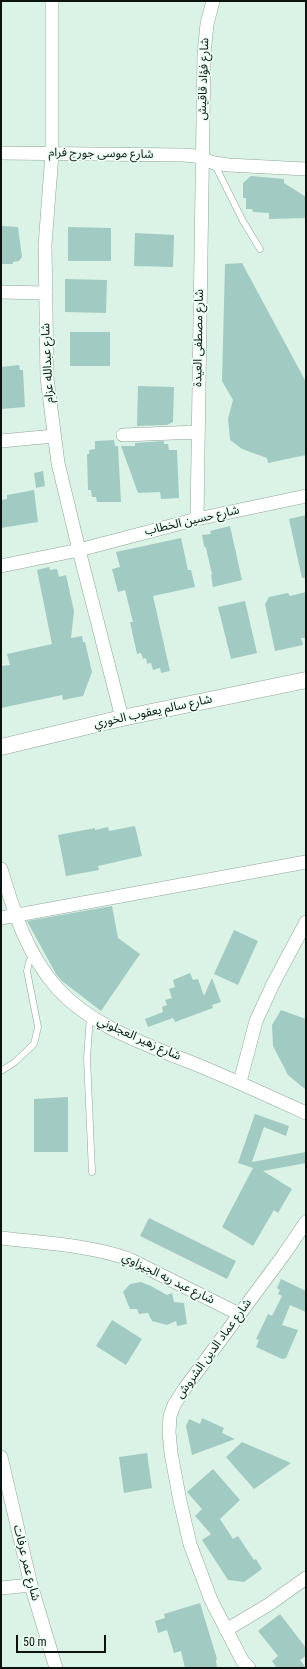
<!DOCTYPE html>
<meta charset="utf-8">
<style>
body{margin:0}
#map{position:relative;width:307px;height:1669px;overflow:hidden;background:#dbf3e6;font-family:"Roboto Condensed",sans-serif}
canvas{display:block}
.frame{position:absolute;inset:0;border:2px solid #0b130f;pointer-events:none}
.scale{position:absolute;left:16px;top:1635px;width:90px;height:18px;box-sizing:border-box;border:2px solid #0b130f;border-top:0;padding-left:5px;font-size:12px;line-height:14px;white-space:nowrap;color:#0b130f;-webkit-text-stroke:3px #ecfff5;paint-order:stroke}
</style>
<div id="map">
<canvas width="307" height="1669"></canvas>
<div class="frame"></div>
<div class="scale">50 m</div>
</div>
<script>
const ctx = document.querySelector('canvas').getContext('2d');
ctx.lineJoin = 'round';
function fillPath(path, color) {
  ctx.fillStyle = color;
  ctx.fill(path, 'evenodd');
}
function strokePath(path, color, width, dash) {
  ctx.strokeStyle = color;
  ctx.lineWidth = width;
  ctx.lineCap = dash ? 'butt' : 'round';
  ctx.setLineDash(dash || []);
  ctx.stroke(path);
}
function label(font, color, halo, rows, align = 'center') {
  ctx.font = font + ' "Roboto Condensed","Noto Sans Arabic",sans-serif';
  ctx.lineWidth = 3.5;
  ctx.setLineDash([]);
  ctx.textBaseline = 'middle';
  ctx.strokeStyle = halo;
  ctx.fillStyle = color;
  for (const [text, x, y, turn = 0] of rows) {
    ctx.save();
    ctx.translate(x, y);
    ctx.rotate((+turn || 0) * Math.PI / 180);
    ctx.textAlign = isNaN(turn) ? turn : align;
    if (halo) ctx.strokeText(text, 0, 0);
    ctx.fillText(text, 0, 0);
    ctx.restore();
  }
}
fillPath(new Path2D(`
 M251,176L284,179V183L306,197V218L269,219V213L253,212L252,209H246V198H243V183Z
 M1,226L18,227L22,257L19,261L13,262V264H1Z
 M68,227L111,228V261H68Z
 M135,233L174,235L173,267L134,266Z
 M242,263L306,382V455L268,463L267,458L242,449L230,440L228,419L233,400L222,381L225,264Z
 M65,279L107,280L106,313L65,312Z
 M70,332H110V366H70Z
 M19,365L20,370H23L25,407L1,409V367Z
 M138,386L174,387L173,422L167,425L137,426Z
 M114,440L115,446H118L121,502H97L96,497H92L91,490H88L87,454H89V450L95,449V441Z
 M164,441V444H168L169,450H177L179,498L161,499L160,492L138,493L121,446H135V443Z
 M43,471L45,486L36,488L34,473Z
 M34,490L38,522L1,528V500L7,499V495Z
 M306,515V578H302L289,519Z
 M230,526L242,580L213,587L211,575L212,574L206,548L204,546L202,535L211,534L210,531Z
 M181,538L188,570H191L195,587L153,596L170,671L161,673L160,668L153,670L151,663L147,664L146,658L143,659L141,653L137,654L130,622H133L125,590L118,592L112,569L120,567L116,552Z
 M49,567L50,570L57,569L59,577L66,575L74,611L71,638L82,636L83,642H85L92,672L83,696L63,700L62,695L1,708V666L10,665L7,654L52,644L37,570Z
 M306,592V638H301L303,645L275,651L265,604L269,597L288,593L290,596Z
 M245,601L257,653L231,659L218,607Z
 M135,826L142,856L98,866L99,870L66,876L58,835L95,828V830L108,827L109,831Z
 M112,906L118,938L140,954L101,1011L62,981L56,974L27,921Z
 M234,930L258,941L238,985L214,974Z
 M190,973L193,980L198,979L204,996L212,978L221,1002L212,1005L213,1008L175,1022L173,1018L148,1027L145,1019L163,1012L162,1007L167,1005L165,1000L172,998L169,989L175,987L173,980Z
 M281,1010L306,1019V1090L288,1075L273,1046L272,1025Z
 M68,1097V1152H34V1099Z
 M255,1114L289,1126L286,1136L264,1127L252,1162L306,1152V1163L263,1171L292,1189L278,1213L274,1210L253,1246L222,1227L253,1168L238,1163Z
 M149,1218L236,1261L227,1279L140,1236Z
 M281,1279L306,1291V1312L290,1305L282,1325L298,1330L286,1358L282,1359L256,1347L259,1340L256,1339L268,1314L272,1316L282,1296L278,1294L280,1290L277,1288Z
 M141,1282L151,1286L167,1295L172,1293L174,1302L184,1303L187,1324L177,1326L176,1321L167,1325L152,1321L148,1313L139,1314L137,1309H130L123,1292L130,1284Z
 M112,1320L142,1339L126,1365L96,1346Z
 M202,1418L224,1428L222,1433L235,1439L192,1455L186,1426L189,1419L200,1424Z
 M242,1442L291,1463L254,1489L226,1457Z
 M147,1453L152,1488L124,1493L119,1457Z
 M213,1469L240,1500L220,1519L233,1539L238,1536L254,1560L256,1559L262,1569L244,1582L228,1580L202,1540L211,1534L195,1516L202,1509L187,1492Z
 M200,1603L217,1659L216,1660L217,1668H185L181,1651L174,1653L167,1630L158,1633L155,1621L165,1618L164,1614Z
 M280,1614L306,1648V1656L300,1660L306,1668H277L272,1661L278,1656L258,1631Z`), '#a1cac2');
const service = new Path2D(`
 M214,163L243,221L260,249
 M90,1016L87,1058L92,1172
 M1,1071L15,1062L34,1044L38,1027L27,971L29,962L33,954`);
const minor = new Path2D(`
 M52,1V154L45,245L47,378L58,463L79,550L122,718
 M1,153L184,155L195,156L214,163L228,165L306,169
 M1,292L46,293
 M123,435L198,432
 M1,441L54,436
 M197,519L204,54L207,24L213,1
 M1,566L79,550L197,519L306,496
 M1,869C14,912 27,955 58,989C95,1029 151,1046 200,1066C236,1081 271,1097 306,1113
 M1,918L306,862
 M240,1082L256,1021L274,982L306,922
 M1,1238C44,1243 88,1245 129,1259L239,1314
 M1,1457L31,1585L56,1668
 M1,1588L31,1585
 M226,1630L268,1605L306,1578
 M249,1668L242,1660L211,1600L190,1544L180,1501L171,1453L169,1432L170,1416L174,1405L185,1388L285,1253L306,1222`);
const tertiary = new Path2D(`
 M1,747L122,718L306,680`);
strokePath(service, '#8fa599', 7);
strokePath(minor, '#8fa599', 14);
strokePath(tertiary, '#8fa599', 17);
strokePath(service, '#fff', 6);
strokePath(minor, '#fff', 13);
strokePath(tertiary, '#fff', 16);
label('12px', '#0b130f', '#ecfff5', [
 ["شارع فؤاد قاقيش",204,79,-88],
 ["شارع موسى جورج فرام",101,154,1],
 ["شارع مصطفى العيدة",199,338,-89],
 ["شارع عبدالله عزام",48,363,-93],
 ["شارع حسين الخطاب",192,521,-13],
 ["شارع سالم يعقوب الخوري",153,712,-12],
 ["شارع زهير العجلوني",139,1039,24],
 ["شارع عبد ربه الجيزاوي",168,1279,26],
 ["شارع عماد الدين الشروش",214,1349,-54],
 ["شارع عمر عرفات",26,1563,76]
]);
</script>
